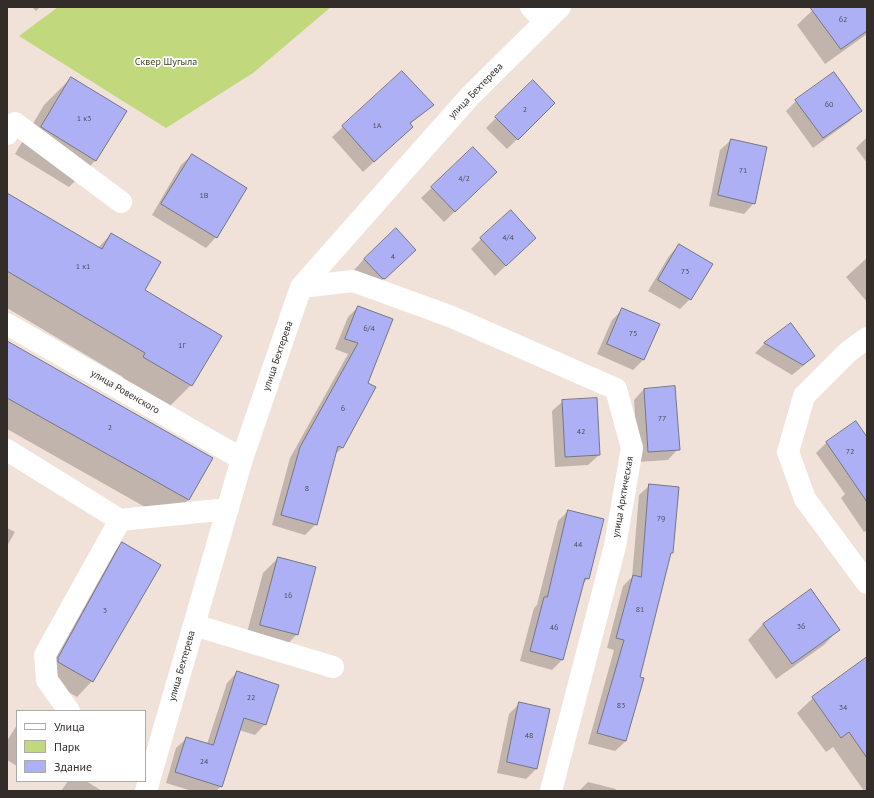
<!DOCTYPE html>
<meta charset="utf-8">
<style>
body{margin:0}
#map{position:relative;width:874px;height:798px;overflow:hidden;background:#f0e2d8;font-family:"PT Sans",sans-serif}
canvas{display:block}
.frame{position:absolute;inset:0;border:8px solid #332d2a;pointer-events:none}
.legend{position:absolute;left:16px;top:710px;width:130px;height:72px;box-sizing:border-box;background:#fff;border:1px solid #adabaa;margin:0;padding:5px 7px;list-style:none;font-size:12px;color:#332d2a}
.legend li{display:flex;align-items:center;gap:8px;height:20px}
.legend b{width:20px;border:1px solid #adabaa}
</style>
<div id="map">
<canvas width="874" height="798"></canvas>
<div class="frame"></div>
<ul class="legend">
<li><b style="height:5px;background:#fff"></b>Улица</li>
<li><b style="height:11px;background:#c1d87c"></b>Парк</li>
<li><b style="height:11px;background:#adb0f5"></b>Здание</li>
</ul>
</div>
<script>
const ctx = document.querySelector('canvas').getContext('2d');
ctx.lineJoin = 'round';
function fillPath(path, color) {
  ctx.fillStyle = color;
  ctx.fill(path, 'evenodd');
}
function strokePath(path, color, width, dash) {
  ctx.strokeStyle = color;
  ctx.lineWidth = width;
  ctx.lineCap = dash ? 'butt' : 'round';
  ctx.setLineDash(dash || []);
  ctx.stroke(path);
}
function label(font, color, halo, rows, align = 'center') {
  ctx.font = font + ' "PT Sans",sans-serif';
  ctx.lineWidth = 3.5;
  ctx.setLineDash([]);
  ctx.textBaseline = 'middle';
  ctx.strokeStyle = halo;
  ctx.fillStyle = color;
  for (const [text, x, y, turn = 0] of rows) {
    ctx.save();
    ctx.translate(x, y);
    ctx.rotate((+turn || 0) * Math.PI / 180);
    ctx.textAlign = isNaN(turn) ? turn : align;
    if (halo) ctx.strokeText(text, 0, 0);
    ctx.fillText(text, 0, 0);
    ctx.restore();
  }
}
fillPath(new Path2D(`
 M58,7H331L253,73L166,128L19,36Z`), '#c1d87c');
fillPath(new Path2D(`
 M32,7H40L36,11Z
 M816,7H867V34L825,64L797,25Z
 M402,73L433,105L410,124L403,135L363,172L332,137Z
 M71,78L95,161L69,187L15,154L44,105Z
 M533,81L554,103L507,149L486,128Z
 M796,101L860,111L850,121L813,148L786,111Z
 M867,137V163L856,148Z
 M731,140L754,203L744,214L709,206L720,150Z
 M473,148L485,182L444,222L421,198Z
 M192,155L216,237L206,248L152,215L181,165Z
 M7,194L98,248L111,234L143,290L220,336L191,385L167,409L120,381L123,377L7,308Z
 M535,238L495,276L471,249L481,239Z
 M679,245L690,299L680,309L648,291L669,256Z
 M867,258V302L846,277Z
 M364,259L404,260L373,289L371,288L354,270Z
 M358,307L367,383L375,388L342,448L334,455L316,524L305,535L272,525L290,458L348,354L335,349L348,317Z
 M623,309L658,325L643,360L633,370L597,354L612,320Z
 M7,342L212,458L188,500L168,520L7,429Z
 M765,343L814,356L803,366L792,375L755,353Z
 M644,389L678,449L668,460L638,462L634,400Z
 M563,401L599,455L588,465L555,467L552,411Z
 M856,422L867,438V530L864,532L841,498L845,494L816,453L826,443Z
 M650,485L672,553L670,555L639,677L643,679L626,741L615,751L588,744L614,650L607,648L623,586L632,577L639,495Z
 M568,511L588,578L582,585L563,659L552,670L520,661L534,608L537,605L558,521Z
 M7,528L15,532L7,546Z
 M122,544L92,681L77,697L43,677L107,559Z
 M278,558L297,634L282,650L245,640L263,573Z
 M810,590L839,629L824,645L776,679L748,640L763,624Z
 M860,664L867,674V791H864L833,747L826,752L797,713L813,698Z
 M237,672L265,724L255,735L239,730L221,786L216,791H192L166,783L176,748L187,738L207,744L227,683Z
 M520,703L537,768L526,779L497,773L509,714Z
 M17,725V766L7,760V741Z
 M68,781H86L102,791H61Z
 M588,782L616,789L615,791H579Z`), '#0003');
const building = new Path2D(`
 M810,7H867V31L841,49Z
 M402,71L434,105L410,123L413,127L374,162L342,126Z
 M834,72L862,111L823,138L795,100Z
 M71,77L127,111L96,161L41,127Z
 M533,80L555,103L518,140L495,117Z
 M731,139L767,147L755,204L718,195Z
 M473,147L497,172L455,212L431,187Z
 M192,154L247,188L217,238L161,204Z
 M7,193L102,249L111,233L161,262L145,290L222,336L192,386L143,357L145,353L7,271Z
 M511,210L536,238L506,266L480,238Z
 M396,228L416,250L385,279L382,278L364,259Z
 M679,244L713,264L691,300L658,280Z
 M358,306L393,319L368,383L376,387L343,448L338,446L317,525L281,515L300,447L358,343L345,339Z
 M622,308L660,324L644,360L607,344Z
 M791,323L815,356L803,365L764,343Z
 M7,341L213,458L189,500L7,398Z
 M675,386L680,450L648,452L644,389Z
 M597,398L600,455L565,457L562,400Z
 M856,421L867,437V502L826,442Z
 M649,484L679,487L673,553H671L640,677L644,678L626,741L597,733L624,640L616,638L633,575L641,577Z
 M568,510L604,519L589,579L585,578L563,660L530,651L544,597H547Z
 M122,542L161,565L93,682L58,662V658Z
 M278,557L316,567L298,635L260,625Z
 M811,589L840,630L792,664L763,624Z
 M867,657V758L849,732L841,738L812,697Z
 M237,671L279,685L266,725L244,718L222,787L175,772L186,737L213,745Z
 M519,702L550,709L537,769L507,762Z`);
fillPath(building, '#adb0f5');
strokePath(building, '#757683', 1);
strokePath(new Path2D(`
 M531,7L545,21
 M7,134L15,123L121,202
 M301,287L353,281L452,317L616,389L632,448L615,546L551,791
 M7,324L242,459
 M867,338L848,352L804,396L788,452L805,499L867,583
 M7,450L120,520
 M194,625L333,667
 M69,711L47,680L45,655L120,520L228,509
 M146,791L242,459L301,287L470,96L560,7`), '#fff', 22);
label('8px', '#524e5d', null, [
 ["62",843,20],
 ["60",829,105],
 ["2",525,110],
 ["1 к3",84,119],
 ["1А",377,126],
 ["71",743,171],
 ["4/2",464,179],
 ["1В",204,196],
 ["4/4",508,238],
 ["4",393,257],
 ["1 к1",83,267],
 ["73",685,272],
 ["6/4",369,329],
 ["75",633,334],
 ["1Г",182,346],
 ["6",343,409],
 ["77",662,419],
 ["2",110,428],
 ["42",581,432],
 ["72",850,452],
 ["8",307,489],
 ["79",661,519],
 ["44",578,545],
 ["16",288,596],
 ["81",640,610],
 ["3",105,611],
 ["36",801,627],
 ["46",554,628],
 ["22",251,698],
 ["83",621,706],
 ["34",843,708],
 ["48",529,736],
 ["24",204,762]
]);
label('10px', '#3c451e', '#fff', [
 ["Сквер Шугыла",166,62]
]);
label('10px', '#332d2a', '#fff', [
 ["улица Бехтерева",476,91,-46],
 ["улица Бехтерева",278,356,-71],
 ["улица Ровенского",125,392,30],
 ["улица Арктическая",623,497,-80],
 ["улица Бехтерева",182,666,-74]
]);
</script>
